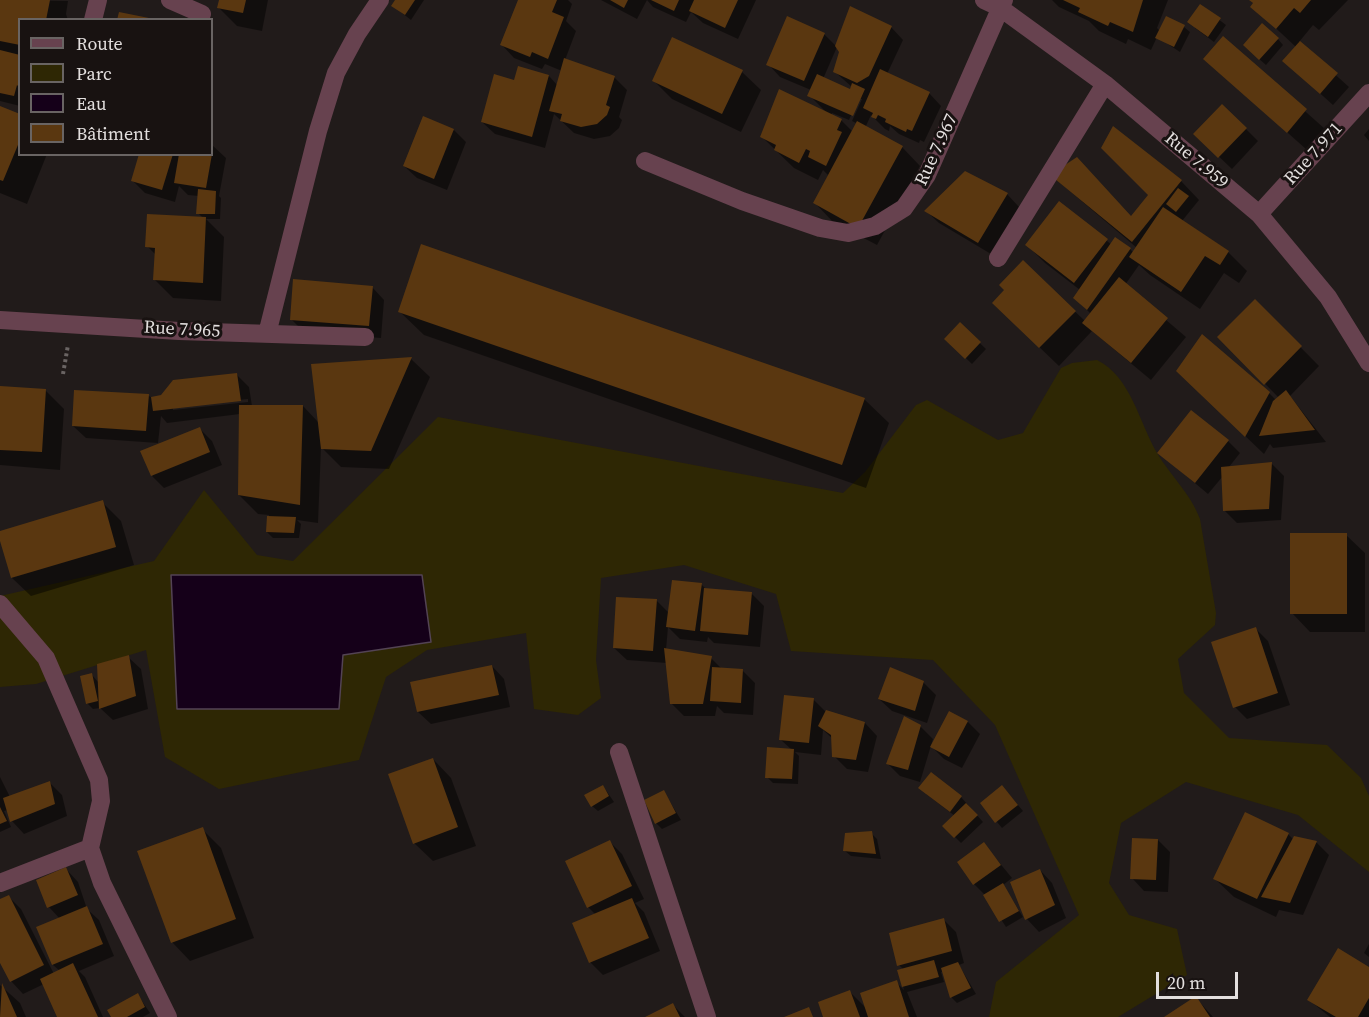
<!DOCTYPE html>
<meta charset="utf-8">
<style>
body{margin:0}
#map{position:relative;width:1369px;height:1017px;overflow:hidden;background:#211b1a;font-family:"Source Serif 4",serif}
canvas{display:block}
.legend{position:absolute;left:18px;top:18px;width:195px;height:138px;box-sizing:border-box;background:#181211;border:2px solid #696463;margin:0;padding:8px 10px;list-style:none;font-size:18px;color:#e3dfde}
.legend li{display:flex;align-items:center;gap:12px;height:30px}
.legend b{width:30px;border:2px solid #696463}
.scale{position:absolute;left:1156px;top:972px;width:82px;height:27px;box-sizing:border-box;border:3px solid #e3dfde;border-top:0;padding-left:8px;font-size:18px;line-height:21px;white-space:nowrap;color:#e3dfde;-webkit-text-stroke:4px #181211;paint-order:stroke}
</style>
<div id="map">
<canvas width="1369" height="1017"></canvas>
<ul class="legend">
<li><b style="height:8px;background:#67424f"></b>Route</li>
<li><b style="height:16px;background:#2e2704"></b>Parc</li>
<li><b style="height:16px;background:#150019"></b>Eau</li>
<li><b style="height:16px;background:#5a3710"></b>Bâtiment</li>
</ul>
<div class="scale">20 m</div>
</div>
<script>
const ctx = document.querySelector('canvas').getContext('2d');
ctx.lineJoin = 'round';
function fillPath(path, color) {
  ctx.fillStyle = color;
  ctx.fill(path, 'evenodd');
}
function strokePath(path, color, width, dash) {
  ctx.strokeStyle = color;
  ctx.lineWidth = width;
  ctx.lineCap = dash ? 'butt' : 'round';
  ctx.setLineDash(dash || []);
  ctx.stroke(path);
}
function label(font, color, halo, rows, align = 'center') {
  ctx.font = font + ' "Source Serif 4",serif';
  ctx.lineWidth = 6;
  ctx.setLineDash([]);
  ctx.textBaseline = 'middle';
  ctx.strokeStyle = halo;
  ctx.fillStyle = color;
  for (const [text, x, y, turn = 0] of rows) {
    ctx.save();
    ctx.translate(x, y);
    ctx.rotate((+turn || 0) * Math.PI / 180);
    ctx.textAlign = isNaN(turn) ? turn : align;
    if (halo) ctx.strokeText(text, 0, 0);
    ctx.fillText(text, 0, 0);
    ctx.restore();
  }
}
fillPath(new Path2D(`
 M1097,360C1131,377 1139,422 1157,453C1170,475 1191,494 1200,519L1216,613L1215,625L1178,659L1184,693L1229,738L1327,745L1361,778L1369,796V872L1298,815L1186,782L1121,823L1109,883L1129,915L1177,929L1187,975L1118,1017H989L996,982L1079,915L995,725L933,660L791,651L776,594L684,565L601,578L596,660L601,698L578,715L534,709L526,633L427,650L386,677L359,760L219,789L165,757L146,650L36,684L0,687V596L154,561L204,490L257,555L293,561L438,417L843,493L865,472L916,405L927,400L998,440L1023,433L1061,368L1072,363ZM422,575L342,655L339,709H177Z`), '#2e2704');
const water = new Path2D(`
 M171,575H422L431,642L343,655L339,709H177Z`);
fillPath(water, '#150019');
strokePath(water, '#534354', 1.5);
fillPath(new Path2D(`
 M0,0L68,1L66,14L68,20H20V106L0,101Z
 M220,0H268L262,31L237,26L219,8Z
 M396,0H424L411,20L393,6Z
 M520,0H568L572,4L566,21L576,31L565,60L614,77L627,90L619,117L622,120L619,128L610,136L594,139L574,133L554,114L545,148L495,134L482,122L515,82L549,76L558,86L562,71L545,64L542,69L514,58L502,45Z
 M601,0H756L738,39L703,23L691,12L686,22L653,7L647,0L637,19Z
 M1052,0H1168L1157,28L1160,31L1184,27L1190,32L1180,52L1157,37L1151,50L1128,39L1126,44L1099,31L1089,21L1059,7Z
 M1250,0H1348L1319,30L1313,25L1299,42L1349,87L1333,105L1284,61L1296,47L1252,6L1254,4Z
 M1201,6L1226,25L1214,42L1195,28Z
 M891,27L903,40L887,74L929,93L941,106L924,142L920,140L919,143L899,134L890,126L889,131L885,129L871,115L865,128L902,147L920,166L877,245L833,222L815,203L828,175L823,170L818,180L794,168L762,137L826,112L809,95L811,90L780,77L768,64L824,34L836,46ZM837,47L841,52L835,72L852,87L850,91L823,79ZM858,99H862L852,121L858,124L853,132L841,120L831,115L832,113L849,120Z
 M1223,38L1325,129L1307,150L1205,59Z
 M673,39L742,72L761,90L741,132L672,99L654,81Z
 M1278,39L1283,45L1266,65L1250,51Z
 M0,107L20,115V154H47L27,204L0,193Z
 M1246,129L1258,141L1232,169L1195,134Z
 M1369,129V141L1364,135Z
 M454,130L466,142L447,190L417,178L404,166Z
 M212,145L226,158L219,196L221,198L220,219H206L224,237L221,301L173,298L154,279L156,255L147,246L203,218L198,213L199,196L188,195L179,186L175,202L145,193L133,181L140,154H212Z
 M1052,176L1132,218L1181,181L1199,200L1182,221L1228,252L1247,271L1239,283L1224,273L1200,309L1150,275L1139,265L1125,285L1186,337L1151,380L1092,331L1059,366L1012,321L1007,290L1023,262L1085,321L1091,314L1075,298L1080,290L1045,263L1027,245L1059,203L1112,245L1130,249L1134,253L1137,248Z
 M1007,194L1019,207L991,254L939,223L926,211Z
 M372,287L384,300L381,338L304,332L291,319Z
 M1255,301L1319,366L1290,396L1326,442L1273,448L1270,444L1264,454L1196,389L1269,393L1276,400L1279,398L1219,337Z
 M399,311L864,399L889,423L866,488L424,335Z
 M960,324L986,349L972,364L946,339Z
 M411,359L430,377L389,469L341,467L321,447L318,523L297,520L301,524L299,538H273L267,532L269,515L258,514L239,495L240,414L167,423L161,416L158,443L86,438L73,426L149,396L152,398L237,375L249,387L252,406H303L319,423L313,365ZM248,399V402L173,410V407Z
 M0,388L45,390L64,409L60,470L0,465Z
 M200,429L212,441L222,465L164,488L152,476Z
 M1228,441L1240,453L1229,467L1272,464L1284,476L1281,520L1237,523L1224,510L1223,476L1208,494L1159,453Z
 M102,502L121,521L134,565L31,596L12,578L0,532Z
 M1346,535L1365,553V632H1310L1292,613Z
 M701,584L706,589L751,593L764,606L760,647L714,643L708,637L707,642L680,639L668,627L666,650L711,658L722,669L742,670L755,683L753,715L724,713L717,706L715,716H684L671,703L667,663L627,660L614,648L656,600L669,613Z
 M1256,629L1268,641L1290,705L1247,719L1235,707Z
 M128,657L141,669L148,709L113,720L100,708L93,709L87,703L92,675L99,683Z
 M492,666L504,679L510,707L431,724L418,712Z
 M923,682L936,695L927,723L892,711L879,699Z
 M813,699L827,713L865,723L877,736L868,772L847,769L834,756L833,739L823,730L821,755L795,752L799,756L798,784L773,783L767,777L792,750L781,740Z
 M968,722L980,734L962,768L944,759L931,746Z
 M920,726L933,739L920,782L900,776L888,764Z
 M433,759L451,778L476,846L433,861L414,843Z
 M0,777L10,797L50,783L62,795L67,816L24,834L12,821L8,810L4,811L11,827L0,832Z
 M603,786L614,802L598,811L592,806Z
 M664,792L681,820L662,829L656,823Z
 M1008,793L1023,811L1002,828L997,822Z
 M926,794L961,797L983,822L961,843L944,826L955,816Z
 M202,829L221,848L254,938L190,961L172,942Z
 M871,833L877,839L881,859L851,856L845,851Z
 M1288,834L1294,840L1295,838L1317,843L1329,855L1303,915L1279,910L1276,917L1234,897L1215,879Z
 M1158,840L1170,852L1168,892L1144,891L1132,878Z
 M610,842L622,854L644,899L635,903L644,912L660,951L603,975L590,962L596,915L588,907L567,862Z
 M984,844L1012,878L1003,885L1023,917L1006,927L985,895L974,884Z
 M66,869L78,882L87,909L99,920L114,956L79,971L85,977L103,1017H59L44,984L23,994L11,981L0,960V901L9,897L21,909L54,974L60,971L53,965L38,928L60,919L49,907L38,881Z
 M1040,870L1052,883L1066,918L1039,932L1027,919L1012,882Z
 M943,919L956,932L964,963L959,965L976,994L957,1003L952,998L944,971L941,972L944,982L907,992L917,1017H825L850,992L867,1009L896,982L904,990L899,971L904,970L899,965Z
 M1369,944V957L1364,953Z
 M1369,968V1017H1330L1309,1000Z
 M0,985L20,1003L26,1017H0Z
 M138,995L150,1013L143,1017H112Z
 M1196,998L1213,1017H1167Z
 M673,1005L685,1017H648Z`), '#0007');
fillPath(new Path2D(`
 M0,0H50L46,20H20V45L0,41Z
 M219,0H246L243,13L217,8Z
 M395,0H415L405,15L391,6Z
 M518,0H557L552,12L564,17L548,59L532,52L530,57L500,45Z
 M610,0H628L624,8Z
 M651,0H679L674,11Z
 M694,0H738L725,28L689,11Z
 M1063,0H1143L1133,32L1110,22L1108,26L1078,12L1080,8Z
 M1249,0H1311L1300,13L1294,8L1276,29L1250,7L1253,3Z
 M1200,4L1221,18L1208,37L1187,22Z
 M850,6L892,26L869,76L857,83L833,72L839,52L835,46Z
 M119,12L149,18L148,20H117Z
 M787,16L825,33L804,81L766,65Z
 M1166,16L1185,25L1174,47L1155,38Z
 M1262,23L1279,38L1259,60L1243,45Z
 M1223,36L1307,109L1287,133L1203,59Z
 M672,37L743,70L722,114L652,81Z
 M1300,41L1338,73L1320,94L1282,61Z
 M0,50L20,55V88L17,85L14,96L0,93Z
 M564,58L615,76L606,105L610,107L607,115L597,124L581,127L560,121L562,114L549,111Z
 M518,66L549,75L532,137L481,122L494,74L514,80Z
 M880,69L930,92L912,131L907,129L906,132L885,122L886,119L878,115L876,119L871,117L873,113L863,108Z
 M817,74L850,89L852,83L865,89L853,116L807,96Z
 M779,89L842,119L837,130L842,132L826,166L808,157L810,151L806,149L799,163L774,150L776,145L760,137Z
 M1222,104L1247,128L1218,158L1193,134Z
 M0,106L20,114V140L3,181L0,180Z
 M423,116L454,129L434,179L403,166Z
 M857,121L903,146L858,228L813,203Z
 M1113,126L1182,180L1132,242L1050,175L1077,157L1131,216L1148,195L1101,148Z
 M139,154H173L162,190L131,181Z
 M179,154H212L206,188L174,183Z
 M965,171L1008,193L978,243L924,211Z
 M1178,188L1189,196L1176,212L1166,204Z
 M198,189L216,191L215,214H196Z
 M1059,201L1108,239L1074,283L1025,245Z
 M1163,207L1229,251L1220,265L1205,256L1181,292L1129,257Z
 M147,214L206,217L203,283L153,280L155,248L145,247Z
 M1115,237L1131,248L1087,310L1073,298Z
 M421,244L865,398L842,465L398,312Z
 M1023,260L1076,311L1039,348L992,303L1004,290L999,285Z
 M1119,277L1168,318L1131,363L1082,323Z
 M293,279L373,286L369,326L290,320Z
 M1255,299L1302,346L1264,385L1217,337Z
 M960,322L981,342L965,359L944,339Z
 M1202,334L1270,392L1245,437L1176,371Z
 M412,357L371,451L321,449L311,364Z
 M237,373L241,401L153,411L151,397L161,395L173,380Z
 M0,386L46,389L42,452L0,450Z
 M74,390L149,394L146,431L72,426Z
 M1286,390L1315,430L1259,436L1273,401Z
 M239,405H303L300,505L238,495Z
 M1191,410L1229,440L1195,483L1157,453Z
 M200,427L210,452L151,476L140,451Z
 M1272,462L1269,509L1223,511L1221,467Z
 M103,500L116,547L11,578L0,541V531Z
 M267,516L296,517L294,533L266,532Z
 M1290,533H1347V614H1290Z
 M672,580L702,583L695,631L666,627Z
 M704,588L752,592L748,635L700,631Z
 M616,597L657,599L653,651L613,648Z
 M1256,627L1278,693L1233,708L1211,642Z
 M664,648L712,656L703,704H670Z
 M129,655L136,696L99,709L97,664Z
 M492,665L499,695L417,712L410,682Z
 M712,667L743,669L741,703L710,701Z
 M890,667L924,681L915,711L878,699Z
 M92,673L98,701L86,704L80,676Z
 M784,695L814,698L809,743L779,740Z
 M826,710L865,722L856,760L832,757L831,735L818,726Z
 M949,711L968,721L949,757L930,747Z
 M904,716L921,725L908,770L886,764Z
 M767,747L794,749L792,779L765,778Z
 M433,758L458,827L413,844L388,774Z
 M931,772L962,796L950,812L918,788Z
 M50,781L55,804L10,822L3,798Z
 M603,785L609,796L591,807L584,795Z
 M1002,785L1018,805L995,823L980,803Z
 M664,790L676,813L655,824L644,800Z
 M966,803L978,815L954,838L942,826Z
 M0,807L7,821L0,824Z
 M1245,812L1289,833L1257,899L1213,879Z
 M203,827L236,919L171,943L137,851Z
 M872,831L876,854L843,851L845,833Z
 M1294,836L1317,841L1290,903L1261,897Z
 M1132,838L1158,839L1156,880L1130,879Z
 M610,840L632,886L587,908L565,861Z
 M984,842L1001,865L973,885L957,862Z
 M66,867L78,895L47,908L36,880Z
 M1040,869L1055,905L1025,920L1010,882Z
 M1003,883L1019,911L999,922L983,895Z
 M9,895L44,965L10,982L0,963V899Z
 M632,898L649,938L589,963L572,923Z
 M87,906L103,944L52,965L36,927Z
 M944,918L952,951L897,966L889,933Z
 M1338,948L1369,967V998L1358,1017H1336L1307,1000Z
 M934,960L939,977L902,987L897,970Z
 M958,962L971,988L950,998L941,968Z
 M73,963L98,1017H57L40,979Z
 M897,980L909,1017H868L860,993Z
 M2,983L17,1017H0Z
 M850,990L860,1017H823L818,1002Z
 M138,993L145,1007L127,1017H111L107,1010Z
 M1196,996L1210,1017H1164Z
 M673,1003L680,1017H645Z
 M809,1007L813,1017H784Z`), '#5a3710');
strokePath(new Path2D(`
 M63,374L68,345`), '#6a6463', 4, [3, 3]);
strokePath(new Path2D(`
 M170,0L202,14
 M984,0L999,7L1105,84L1259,214L1328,297L1369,363
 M93,20L98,0
 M645,161L742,201L820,228L848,233L875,226L904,208L927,175L1004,0
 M1259,214L1369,93
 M998,258L1105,84
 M0,320L179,331L365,337
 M267,334L318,131L336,73L357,34L380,0
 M0,604L46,658L99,780L101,801L90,848L102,883L168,1017
 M619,752L707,1017
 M0,883L90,848`), '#67424f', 18);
label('18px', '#e3dfde', '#181211', [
 ["Rue 7.967",937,150,-65],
 ["Rue 7.971",1314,154,-48],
 ["Rue 7.959",1196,161,40],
 ["Rue 7.965",182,330,3]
]);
</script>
